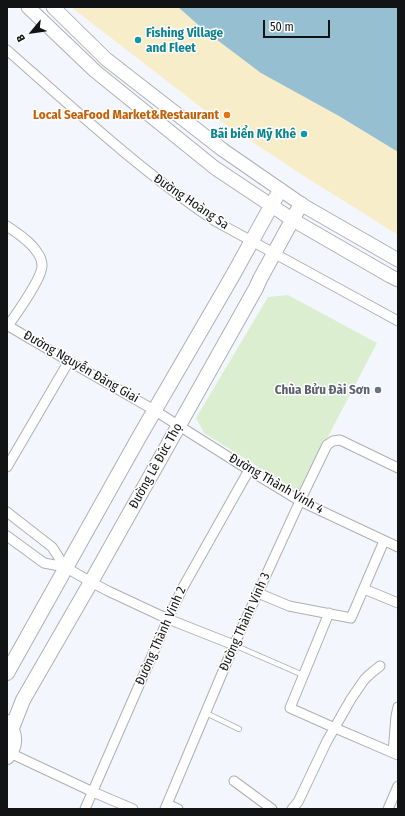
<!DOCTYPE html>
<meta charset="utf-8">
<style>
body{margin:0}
#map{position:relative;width:405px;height:816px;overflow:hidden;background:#f3f7fd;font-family:"Fira Sans Condensed",sans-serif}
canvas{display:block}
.frame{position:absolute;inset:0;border:8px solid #121315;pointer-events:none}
.north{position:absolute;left:12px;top:12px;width:40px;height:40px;-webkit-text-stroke:3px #fff;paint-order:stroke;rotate:241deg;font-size:11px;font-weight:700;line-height:16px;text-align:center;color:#121315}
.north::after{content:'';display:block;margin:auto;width:14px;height:18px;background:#121315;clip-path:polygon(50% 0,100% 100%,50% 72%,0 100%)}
.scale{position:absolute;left:263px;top:20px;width:67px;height:18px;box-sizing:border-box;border:2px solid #121315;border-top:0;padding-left:5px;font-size:12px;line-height:14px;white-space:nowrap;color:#121315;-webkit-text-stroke:3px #fff;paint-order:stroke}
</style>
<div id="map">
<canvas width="405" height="816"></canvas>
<div class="frame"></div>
<div class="north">B</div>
<div class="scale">50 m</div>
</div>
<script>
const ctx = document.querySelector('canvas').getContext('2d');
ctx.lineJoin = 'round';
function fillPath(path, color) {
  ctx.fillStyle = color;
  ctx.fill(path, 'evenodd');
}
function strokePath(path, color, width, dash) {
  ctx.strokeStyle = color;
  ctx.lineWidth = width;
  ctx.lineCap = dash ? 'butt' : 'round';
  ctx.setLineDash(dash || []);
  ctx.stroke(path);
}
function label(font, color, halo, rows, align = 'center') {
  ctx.font = font + ' "Fira Sans Condensed",sans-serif';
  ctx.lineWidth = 3;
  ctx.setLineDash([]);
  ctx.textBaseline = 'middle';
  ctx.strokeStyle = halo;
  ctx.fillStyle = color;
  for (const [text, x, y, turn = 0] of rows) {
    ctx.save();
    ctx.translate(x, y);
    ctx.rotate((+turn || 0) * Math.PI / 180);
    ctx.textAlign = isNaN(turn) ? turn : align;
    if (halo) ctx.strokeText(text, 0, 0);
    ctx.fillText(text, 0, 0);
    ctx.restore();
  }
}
fillPath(new Path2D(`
 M288,295L377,343L299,492L204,433L196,418L268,297Z`), '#dbeed0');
fillPath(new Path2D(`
 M71,7H178L204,30L339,116L398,152V235L304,176L211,115Z`), '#f7edc8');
fillPath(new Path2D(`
 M178,7H398V152L339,116L261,73L204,30Z`), '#96bfd2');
const service = new Path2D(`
 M234,645L303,675
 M206,713L239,729`);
const minor = new Path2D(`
 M7,50C75,110 141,171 215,221L398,321
 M7,226C17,233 30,241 37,252C40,256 42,261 42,266C42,278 15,316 7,327
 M7,325L27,337L154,410L249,470L300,501L398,547
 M7,467L69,361
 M7,512L52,547L65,567
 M7,536L44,563L65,567L91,582L108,591L168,619L234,645
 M364,589L398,603
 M258,593L289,606L351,618L384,541
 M329,613L290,708L335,728L398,755
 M10,753L93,792L133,809
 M393,753L396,716L398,707
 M234,781L272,809
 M167,804L178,809
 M85,809L168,619L182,589L249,470
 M165,809L234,645L300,501L327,445L333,441L340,440L398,468
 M292,809L298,802L327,741L351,699L364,680L370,674L380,666
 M388,809L398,786`);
const secondary = new Path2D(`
 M28,7L95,71L215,168L293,220L390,276L398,280
 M53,7L106,59L223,150L304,206L398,260`);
const primary = new Path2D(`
 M7,673L138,439L233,275L280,190
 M12,728L23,700L91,582L256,288L260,279L301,204
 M7,757C17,746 16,733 7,722`);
strokePath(service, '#acb0b5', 6);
strokePath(minor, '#acb0b5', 11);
strokePath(secondary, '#acb0b5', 15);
strokePath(primary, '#acb0b5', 16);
strokePath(service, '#fff', 4.5);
strokePath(minor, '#fff', 9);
strokePath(secondary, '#fff', 13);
strokePath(primary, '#fff', 14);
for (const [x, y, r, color] of [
 [138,40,4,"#0f9aa8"],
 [227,115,4,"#e8710a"],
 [304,134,4,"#0f9aa8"],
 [378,390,4,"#6b7280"]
]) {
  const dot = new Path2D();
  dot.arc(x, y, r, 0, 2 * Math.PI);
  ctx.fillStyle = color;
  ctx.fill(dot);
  strokePath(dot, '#fff', 1.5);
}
label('bold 13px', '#0d838f', '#fff', [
 ["Fishing Village",146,33],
 ["and Fleet",146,48],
 ["Bãi biển Mỹ Khê",296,134,"right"]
], 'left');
label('bold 13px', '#c56008', '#fff', [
 ["Local SeaFood Market&Restaurant",219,115]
], 'right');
label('13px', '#121315', '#fff', [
 ["Đường Hoàng Sa",191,202,34],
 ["Đường Nguyễn Đăng Giai",81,367,30],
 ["Đường Lê Đức Thọ",156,466,-61],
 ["Đường Thành Vinh 4",276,484,30],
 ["Đường Thành Vinh 3",245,622,-66],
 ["Đường Thành Vinh 2",161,636,-66]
]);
label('bold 13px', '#5b616d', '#fff', [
 ["Chùa Bửu Đài Sơn",370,390]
], 'right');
</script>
